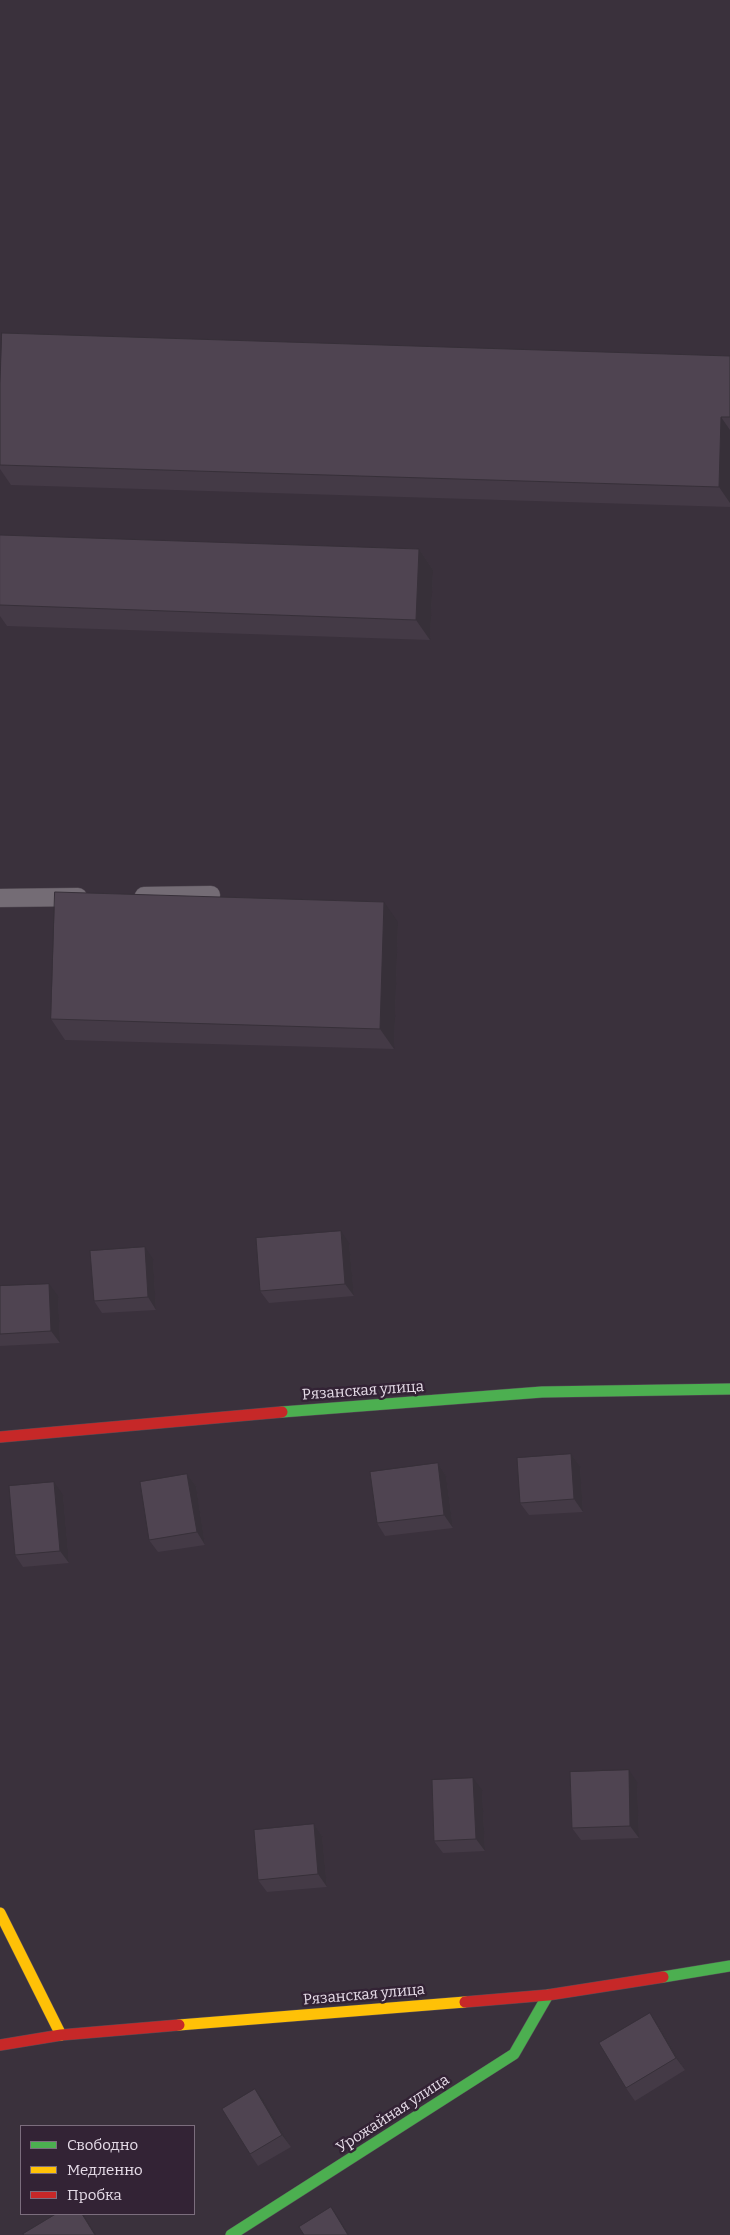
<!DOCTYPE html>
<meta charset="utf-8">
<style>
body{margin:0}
#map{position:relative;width:730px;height:2235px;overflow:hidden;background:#3a313c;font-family:Bitter,serif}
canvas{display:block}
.legend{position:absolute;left:20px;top:2125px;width:175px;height:90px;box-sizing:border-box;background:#332335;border:1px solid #7b6d7d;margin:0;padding:6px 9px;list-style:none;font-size:15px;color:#e6dce8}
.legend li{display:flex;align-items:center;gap:10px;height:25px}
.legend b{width:25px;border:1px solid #7b6d7d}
</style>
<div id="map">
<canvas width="730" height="2235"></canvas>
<ul class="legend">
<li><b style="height:6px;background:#4caf50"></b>Свободно</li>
<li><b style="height:6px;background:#ffc107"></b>Медленно</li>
<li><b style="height:6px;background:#c62828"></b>Пробка</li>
</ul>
</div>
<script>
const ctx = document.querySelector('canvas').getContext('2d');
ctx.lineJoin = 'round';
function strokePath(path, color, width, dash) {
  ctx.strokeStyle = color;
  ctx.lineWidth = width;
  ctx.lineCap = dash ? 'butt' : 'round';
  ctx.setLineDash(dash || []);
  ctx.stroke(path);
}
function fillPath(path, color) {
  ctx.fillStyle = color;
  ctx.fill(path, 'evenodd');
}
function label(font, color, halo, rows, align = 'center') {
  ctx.font = font + ' Bitter,serif';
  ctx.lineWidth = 5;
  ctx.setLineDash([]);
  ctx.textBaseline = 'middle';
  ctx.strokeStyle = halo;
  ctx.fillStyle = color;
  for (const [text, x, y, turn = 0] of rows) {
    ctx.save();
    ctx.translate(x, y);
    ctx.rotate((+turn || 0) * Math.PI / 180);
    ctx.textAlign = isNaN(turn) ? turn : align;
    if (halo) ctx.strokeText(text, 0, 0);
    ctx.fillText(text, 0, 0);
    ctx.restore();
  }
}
const lane = new Path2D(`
 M144,896L211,895
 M0,898L78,897`);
const fast = new Path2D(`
 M282,1412L542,1392L730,1389
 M663,1977L730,1966
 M231,2235L514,2054L548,1995`);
const slow = new Path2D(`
 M0,1913L61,2035
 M179,2025L465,2002`);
const jam = new Path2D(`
 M0,1437L282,1412
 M465,2002L548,1995L663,1977
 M0,2045L61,2035L179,2025`);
strokePath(lane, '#554d56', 19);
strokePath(fast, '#554d56', 12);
strokePath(slow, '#554d56', 12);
strokePath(jam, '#554d56', 12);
strokePath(lane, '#746c75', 18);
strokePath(fast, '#4caf50', 11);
strokePath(slow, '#ffc107', 11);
strokePath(jam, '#c62828', 11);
fillPath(new Path2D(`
 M730,356V507L11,485L0,469V383Z
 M0,535L419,549L433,570L430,640L7,626L0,616Z
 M398,922L394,1049L65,1040L51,1019Z
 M349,1243L354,1296L269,1303L260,1291Z
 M153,1259L156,1310L102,1313L94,1301Z
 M0,1286L58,1296L60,1343L0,1346Z
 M571,1454L580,1466L583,1512L529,1515L520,1503Z
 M438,1463L446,1476L453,1528L385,1536L377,1523Z
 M187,1474L196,1486L205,1545L158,1552L149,1540Z
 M63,1495L69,1563L23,1567L15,1555Z
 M637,1782L639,1838L581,1840L572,1828Z
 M482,1790L485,1851L443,1853L434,1841Z
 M314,1824L322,1836L327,1887L267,1892L258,1880Z
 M658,2025L685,2070L635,2101L626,2088Z
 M264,2101L291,2147L258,2166L250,2154Z`), '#443a46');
fillPath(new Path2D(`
 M721,417L730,430V503L719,487Z
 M419,549L433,570L430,640L416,620Z
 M384,902L398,922L394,1049L380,1029Z
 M341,1231L349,1243L354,1296L345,1284Z
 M145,1247L153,1259L156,1310L148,1297Z
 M49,1284L58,1296L60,1343L51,1331Z
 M571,1454L580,1466L583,1512L574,1499Z
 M438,1463L446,1476L453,1528L444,1515Z
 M187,1474L196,1486L205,1545L197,1532Z
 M54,1482L63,1495L69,1563L60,1551Z
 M629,1770L637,1782L639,1838L630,1826Z
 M473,1778L482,1790L485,1851L476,1839Z
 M314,1824L322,1836L327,1887L318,1874Z
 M650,2013L658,2025L685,2070L676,2058Z
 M255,2089L264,2101L291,2147L282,2135Z
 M331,2207L340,2220L349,2235H348Z
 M82,2214H83L96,2235H95Z`), '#373039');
const building = new Path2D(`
 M2,333L730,356V417H721L719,487L0,465V383Z
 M0,535L419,549L416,620L0,605Z
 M55,892L384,902L380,1029L51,1019Z
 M341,1231L345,1284L260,1291L256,1238Z
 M145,1247L148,1297L94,1301L90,1251Z
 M49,1284L51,1331L0,1334V1286Z
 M571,1454L574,1499L520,1503L517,1458Z
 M438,1463L444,1515L377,1523L370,1472Z
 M187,1474L197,1532L149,1540L140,1482Z
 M54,1482L60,1551L15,1555L9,1486Z
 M629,1770L630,1826L572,1828L570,1772Z
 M473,1778L476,1839L434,1841L432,1780Z
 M314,1824L318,1874L258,1880L254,1830Z
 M650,2013L676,2058L626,2088L599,2043Z
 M255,2089L282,2135L250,2154L222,2109Z
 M331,2207L348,2235H304L299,2227Z
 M56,2214H82L95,2235H24L23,2234Z`);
fillPath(building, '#4f4451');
strokePath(building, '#373039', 1);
label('15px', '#e6dce8', '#332335', [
 ["Рязанская улица",363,1391,-4],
 ["Рязанская улица",364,1995,-5],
 ["Урожайная улица",393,2114,-33]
]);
</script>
